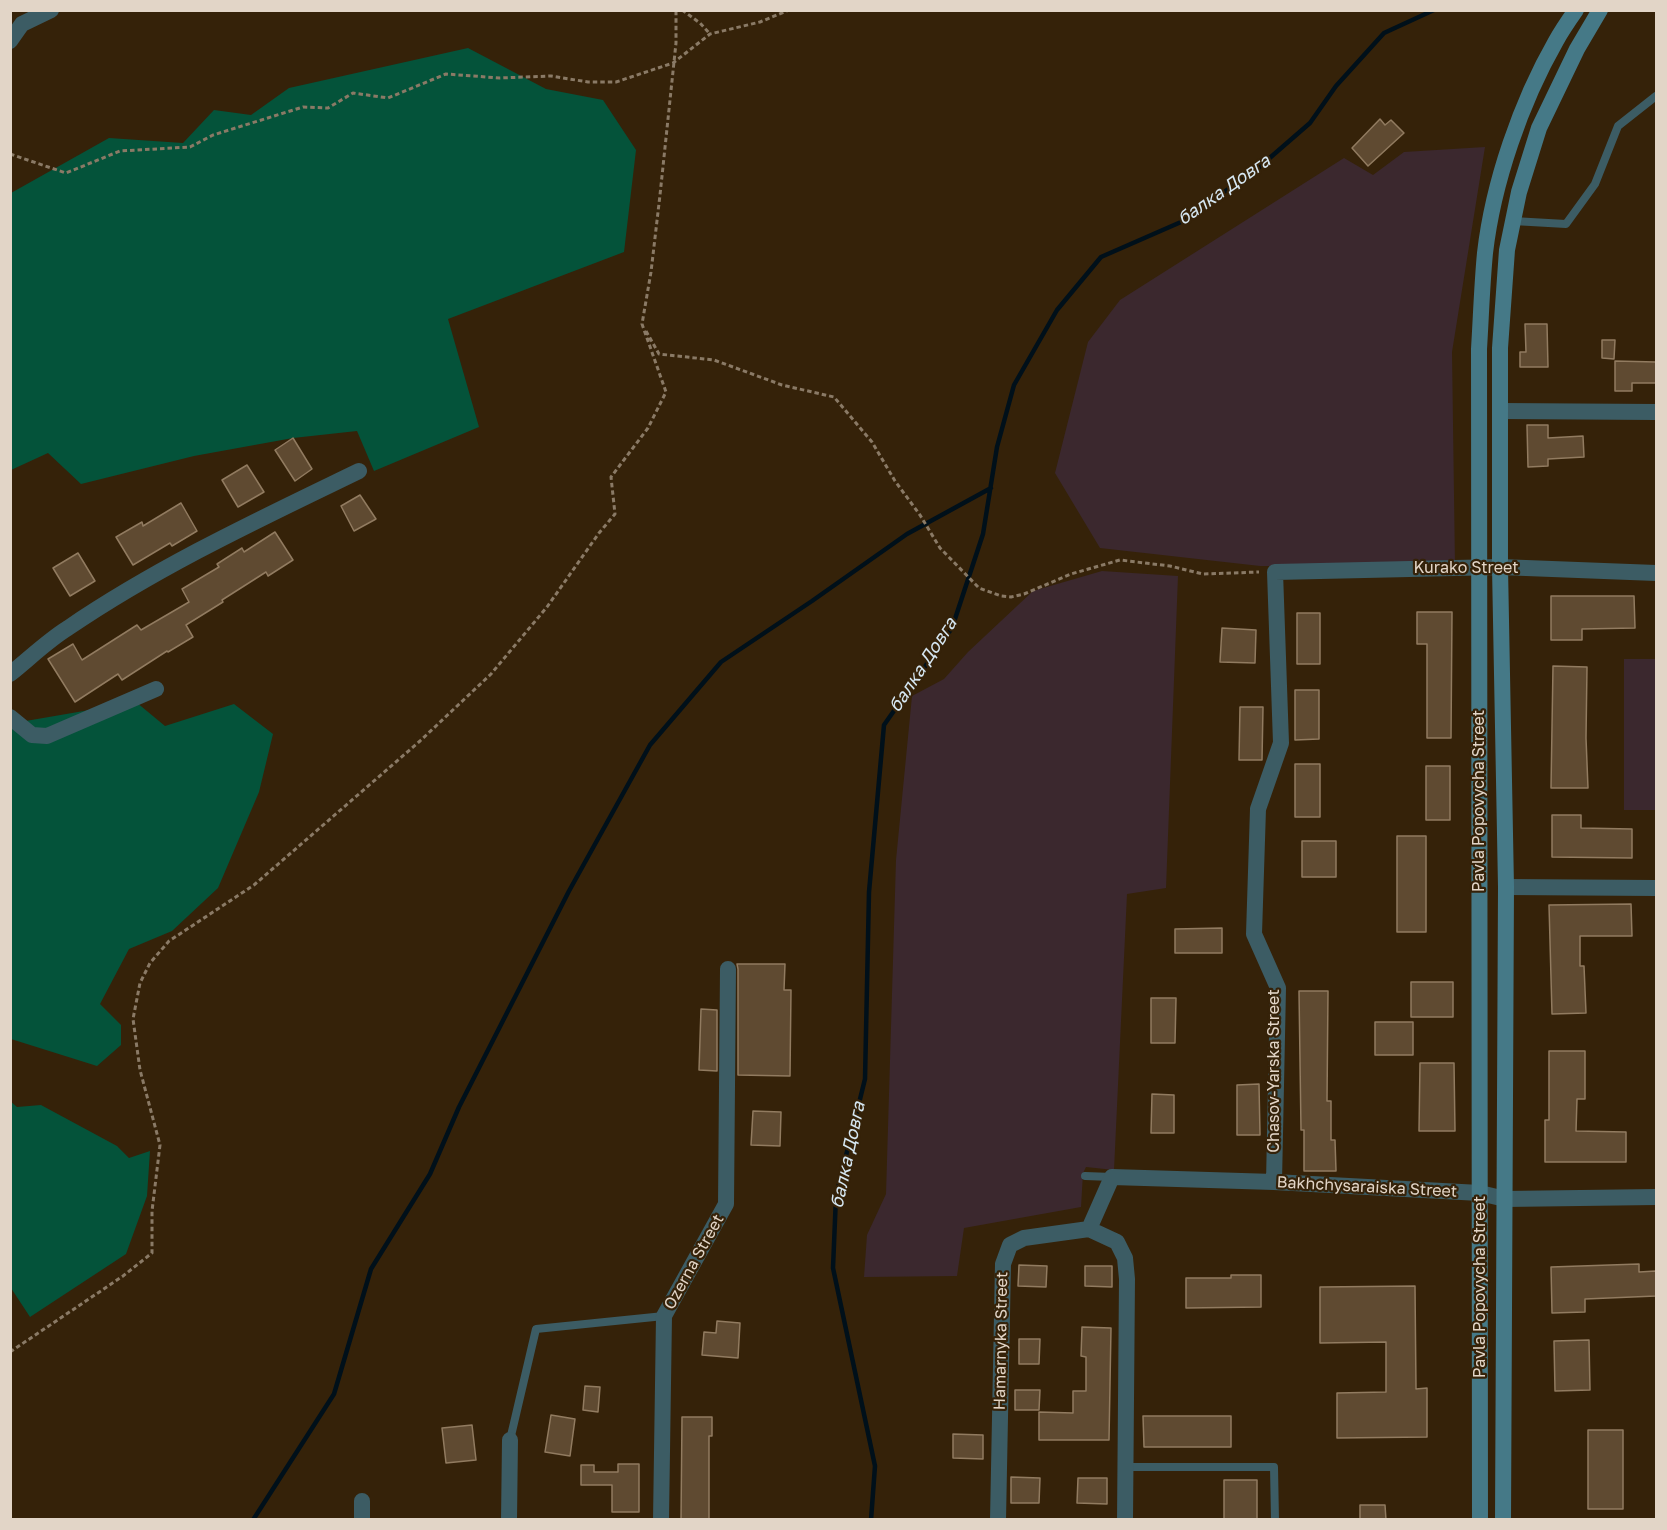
<!DOCTYPE html>
<meta charset="utf-8">
<style>
body{margin:0}
#map{position:relative;width:1667px;height:1530px;overflow:hidden;background:#352209;font-family:"Golos Text",sans-serif}
canvas{display:block}
.frame{position:absolute;inset:0;border:12px solid #e2d5c7;pointer-events:none}
</style>
<div id="map">
<canvas width="1667" height="1530"></canvas>
<div class="frame"></div>
</div>
<script>
const ctx = document.querySelector('canvas').getContext('2d');
ctx.lineJoin = 'round';
function fillPath(path, color) {
  ctx.fillStyle = color;
  ctx.fill(path, 'evenodd');
}
function strokePath(path, color, width, dash) {
  ctx.strokeStyle = color;
  ctx.lineWidth = width;
  ctx.lineCap = dash ? 'butt' : 'round';
  ctx.setLineDash(dash || []);
  ctx.stroke(path);
}
function label(font, color, halo, rows, align = 'center') {
  ctx.font = font + ' "Golos Text",sans-serif';
  ctx.lineWidth = 4.5;
  ctx.setLineDash([]);
  ctx.textBaseline = 'middle';
  ctx.strokeStyle = halo;
  ctx.fillStyle = color;
  for (const [text, x, y, turn = 0] of rows) {
    ctx.save();
    ctx.translate(x, y);
    ctx.rotate((+turn || 0) * Math.PI / 180);
    ctx.textAlign = isNaN(turn) ? turn : align;
    if (halo) ctx.strokeText(text, 0, 0);
    ctx.fillText(text, 0, 0);
    ctx.restore();
  }
}
fillPath(new Path2D(`
 M1485,147L1452,352L1455,566H1260L1100,548L1055,473L1088,342L1120,300L1344,158L1373,175L1404,152Z
 M1102,571L1178,576L1166,888L1127,894L1114,1170L1086,1167L1083,1173L1081,1207L964,1228L957,1276L864,1277L867,1235L886,1194L896,860L912,696L944,679L968,652L1033,591Z
 M1624,659H1656V810H1624Z`), '#3b282e');
fillPath(new Path2D(`
 M468,48L546,89L603,100L636,150L624,252L448,319L479,427L374,471L357,431L293,438L194,456L81,484L48,453L11,470V193L109,138L183,143L214,110L251,115L289,88Z
 M136,702L165,726L234,704L273,734L259,792L218,888L172,931L129,949L100,1004L121,1025V1045L97,1066L11,1039V728L14,723Z
 M10,1101L17,1107L41,1105L117,1146L129,1158L150,1151L147,1196L126,1254L30,1317L11,1288Z`), '#04533a');
strokePath(new Path2D(`
 M253,1520L334,1394L371,1269L430,1174L459,1107L569,891L650,745L721,662L812,601L907,534L991,488
 M871,1520L875,1466L833,1268L836,1196L865,1079L869,892L884,725L952,628L983,534L997,447L1014,385L1057,310L1101,257L1181,222L1257,169L1310,123L1336,86L1384,33L1434,10`), '#00101a', 4.5);
const building = new Path2D(`
 M1380,119L1385,125L1391,120L1404,133L1368,166L1352,148Z
 M1525,324H1547L1548,367H1520V352H1526Z
 M1602,340H1615L1614,359L1602,358Z
 M1615,361L1656,362V383H1632V391H1615Z
 M1527,425H1548V438L1583,436L1584,457L1548,459V466L1528,467Z
 M293,438L312,469L295,481L275,450Z
 M247,465L264,492L238,507L222,480Z
 M360,495L376,519L354,531L341,506Z
 M181,503L197,531L172,546L170,543L133,565L116,537L142,522L143,526Z
 M275,532L293,560L268,576L266,572L222,600L223,602L186,625L193,637L168,652L167,651L122,680L118,674L75,702L48,659L73,644L82,660L137,625L141,630L189,602L182,589L219,567L217,564L242,548L244,552Z
 M78,553L95,581L70,596L53,568Z
 M1551,596H1634L1635,628L1582,629V640H1551Z
 M1417,612H1452L1451,738H1427V644H1417Z
 M1297,613H1320V664H1297Z
 M1222,628L1256,630L1255,663L1220,662Z
 M1553,666L1587,667L1586,738L1588,788H1551Z
 M1295,690H1319V739L1295,740Z
 M1240,707H1263L1262,760H1239Z
 M1295,764H1320V817H1295Z
 M1426,766H1450V820H1426Z
 M1552,815H1581V828L1632,829V858L1552,857Z
 M1397,836H1426V932H1397Z
 M1302,841H1336V877H1302Z
 M1631,904L1632,936H1580V966H1584L1586,1013L1552,1014L1549,905Z
 M1222,928V953H1175V929Z
 M737,964H785L784,990H791L790,1076L738,1075V969Z
 M1411,982H1453V1017H1411Z
 M1299,991H1328L1327,1101H1331V1140H1335L1336,1171H1304V1130H1301Z
 M1151,998H1176L1175,1043H1151Z
 M701,1009L717,1010V1071L699,1070Z
 M1375,1022H1413V1055H1375Z
 M1549,1051H1585V1099H1577L1576,1131L1626,1132V1162H1545V1120H1549Z
 M1420,1063H1454L1455,1131H1419Z
 M1259,1084L1260,1135H1237V1085Z
 M1152,1094L1174,1095V1133H1151Z
 M753,1111L781,1112L780,1146L751,1145Z
 M1639,1264V1272L1656,1271V1296L1585,1299V1312L1552,1313L1551,1267Z
 M1019,1265L1047,1266L1046,1287L1018,1286Z
 M1085,1266H1112V1287L1085,1286Z
 M1231,1275H1261V1307L1186,1308V1278H1231Z
 M1415,1286L1416,1389L1427,1388V1437L1337,1438V1393L1386,1392V1342L1320,1343V1287Z
 M717,1321L740,1323L738,1358L702,1355L704,1332L716,1333Z
 M1082,1327L1111,1328L1109,1440H1039V1412L1073,1413V1391H1086V1357L1081,1356Z
 M1019,1339H1040L1039,1364H1019Z
 M1589,1340L1590,1390L1555,1391L1554,1341Z
 M585,1386L600,1387L598,1412L583,1410Z
 M1015,1390H1040L1039,1410H1015Z
 M551,1415L575,1419L570,1456L545,1452Z
 M1143,1416H1231V1447H1144Z
 M682,1417H712V1436H709V1520H681Z
 M472,1425L476,1460L446,1463L442,1428Z
 M1588,1430H1623V1509H1588Z
 M953,1434L983,1435V1459L953,1458Z
 M618,1464H639V1512H612V1485H581V1465H594V1472H618Z
 M1011,1477L1040,1478L1039,1503H1011Z
 M1078,1478H1107V1504L1077,1503Z
 M1224,1480H1257V1520H1224Z
 M1360,1505H1385L1386,1520H1360Z`);
fillPath(building, '#5f4a31');
strokePath(building, '#917b60', 1.5);
strokePath(new Path2D(`
 M682,10L700,23L710,34
 M10,154L66,173L120,151L190,147L213,135L303,107L328,108L353,93L388,98L446,74L500,78L551,76L588,82H616L673,63L710,34L760,22L789,10
 M646,331L659,354L714,360L782,385L834,397L872,442L895,481L920,515L940,548L979,588L1001,596L1011,597L1024,594L1071,574L1120,560L1170,566L1203,574L1259,572
 M10,1352L123,1276L152,1253V1211L160,1145L140,1070L133,1019L140,983L150,963L169,941L254,885L420,741L491,674L547,607L599,533L615,514L611,477L648,428L666,392L642,324L651,272L660,195L676,43V10`), '#8a7a66', 3, [4.5, 3]);
strokePath(new Path2D(`
 M1513,221L1566,224L1595,184L1618,126L1656,96
 M1085,1176L1112,1177
 M510,1440L536,1329L664,1316
 M1126,1467H1274L1275,1520`), '#3c5c64', 8);
strokePath(new Path2D(`
 M10,41L22,24L51,10
 M1501,411L1656,412
 M10,674C29,659 47,641 68,628C159,566 260,519 359,471
 M10,717L32,735L47,736L156,689
 M1506,887L1656,888
 M1274,1182L1278,988L1254,934L1258,809L1281,743L1275,572L1500,567L1656,573
 M362,1520V1501
 M509,1520L510,1440
 M661,1520L664,1316L726,1204L728,969
 M998,1520L1003,1264L1010,1245L1024,1238L1089,1229
 M1125,1520L1127,1279L1125,1258L1117,1242L1089,1229L1112,1177L1274,1182L1480,1193L1505,1199L1656,1197`), '#3c5c64', 16);
strokePath(new Path2D(`
 M1480,1520L1479,349C1481,317 1482,284 1485,253C1493,183 1521,102 1556,41C1562,30 1569,20 1576,10
 M1503,1520L1506,887L1500,567V348L1507,250L1519,192L1539,128L1577,49L1600,10`), '#457987', 16);
label('16px', '#e2d5c7', '#352209', [
 ["Kurako Street",1466,568],
 ["Pavla Popovycha Street",1479,801,-90],
 ["Chasov-Yarska Street",1274,1071,-90],
 ["Bakhchysaraiska Street",1367,1187,3],
 ["Ozerna Street",694,1262,-61],
 ["Pavla Popovycha Street",1480,1287,-90],
 ["Hamarnyka Street",1001,1341,-89]
]);
label('italic 18px', '#d6e7f2', '#352209', [
 ["балка Довга",1224,190,-35],
 ["балка Довга",923,665,-57],
 ["балка Довга",848,1155,-78]
]);
</script>
